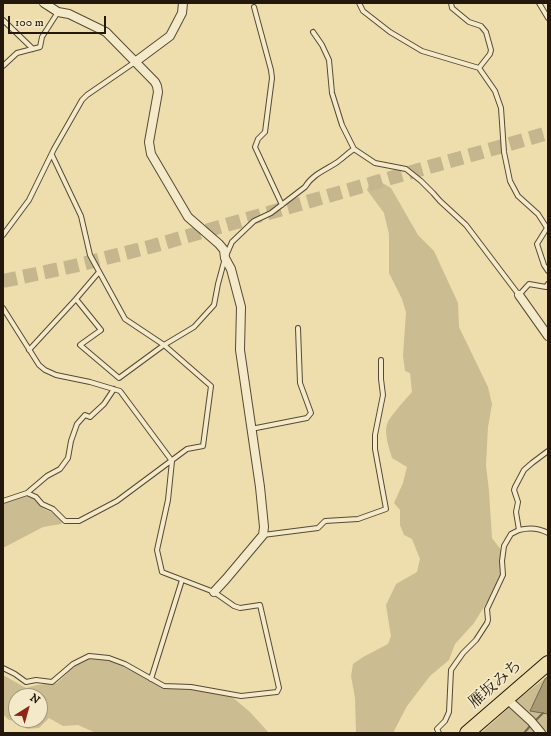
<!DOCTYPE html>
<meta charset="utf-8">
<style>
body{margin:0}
#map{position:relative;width:551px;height:736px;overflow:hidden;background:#eedead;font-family:"IM FELL DW Pica",serif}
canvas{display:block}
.frame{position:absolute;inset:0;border:4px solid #23180b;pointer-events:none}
.north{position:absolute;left:8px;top:688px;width:40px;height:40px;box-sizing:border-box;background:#f4eaca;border:1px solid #a0967e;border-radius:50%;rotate:37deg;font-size:11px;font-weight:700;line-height:16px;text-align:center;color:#23180b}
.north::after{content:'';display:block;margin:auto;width:14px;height:18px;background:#8f2418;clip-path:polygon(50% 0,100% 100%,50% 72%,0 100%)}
.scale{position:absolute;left:8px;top:16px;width:98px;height:18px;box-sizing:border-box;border:2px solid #23180b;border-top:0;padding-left:5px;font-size:12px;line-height:14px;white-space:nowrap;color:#23180b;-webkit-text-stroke:3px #f4eaca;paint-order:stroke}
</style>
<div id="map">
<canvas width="551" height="736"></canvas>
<div class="frame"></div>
<div class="north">N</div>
<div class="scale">100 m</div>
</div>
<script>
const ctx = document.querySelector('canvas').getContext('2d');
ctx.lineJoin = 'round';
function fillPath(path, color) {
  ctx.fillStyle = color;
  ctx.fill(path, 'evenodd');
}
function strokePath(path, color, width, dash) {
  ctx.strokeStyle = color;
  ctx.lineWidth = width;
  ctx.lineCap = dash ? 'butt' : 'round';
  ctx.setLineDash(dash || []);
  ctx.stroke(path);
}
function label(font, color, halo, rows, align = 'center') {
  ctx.font = font + ' "IM FELL DW Pica","Noto Serif JP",serif';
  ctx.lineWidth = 3.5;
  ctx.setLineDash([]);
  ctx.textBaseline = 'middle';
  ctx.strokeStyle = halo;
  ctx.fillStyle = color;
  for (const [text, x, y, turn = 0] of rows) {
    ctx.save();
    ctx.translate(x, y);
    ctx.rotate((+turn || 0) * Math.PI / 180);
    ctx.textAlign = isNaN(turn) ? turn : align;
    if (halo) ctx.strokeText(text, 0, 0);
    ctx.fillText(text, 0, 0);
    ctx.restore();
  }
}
fillPath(new Path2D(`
 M372,177L391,188L418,235L434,251L458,303L459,327L488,387L492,404L488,427L486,465L489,491L492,538L504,554L502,578L474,623L455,644L449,660L430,676L407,706L393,733H356L355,698L351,676L353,664L363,657L388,644L391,636L386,605L396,584L417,572L420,559L412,539L404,535L400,525V510L394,503L403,483L407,467L392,458C389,448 384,434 387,424C390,416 406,399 412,392L410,373L405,371L403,356L406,312L402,299L389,273V234L384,213L367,190Z
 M25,496L33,497L40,506L46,510L56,514L62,521L61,524L43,527L3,548V503Z
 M91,658L110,660L147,678L157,685L231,696L250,712L269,733H96L78,725L63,726L49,718L39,728L27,729L17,721L9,720L3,714V675L26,688L37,685L57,683L76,665ZM16,696H40V720H16Z
 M548,676V733H481L521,697Z`), '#cbbc91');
const water = new Path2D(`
 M548,677V714L530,711L545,679Z`);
fillPath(water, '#a99b76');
strokePath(water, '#73674b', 1);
strokePath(new Path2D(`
 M534,722L543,713
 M524,733L531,725`), '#73674b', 2);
strokePath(new Path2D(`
 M3,281L74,266L153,246L548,133`), '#c5b68d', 14, [14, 7]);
const lane = new Path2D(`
 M359,3L363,11L390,32L422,51L479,68
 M451,3L452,8L469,22L481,26L486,32L491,50L490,54L479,68L495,91L501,108L504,152L510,181L518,196L538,214L547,228L537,244L544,265L548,271
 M539,3L548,18
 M254,7L271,70L272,78L265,132L258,139L255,147L282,205
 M3,20L33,49
 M313,32L322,45L329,60L332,93L342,125L354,149
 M3,66L17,53L40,47L42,37L58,12
 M52,155L81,216L90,255L125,319L164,345L194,327L214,305L218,284L225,258L232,242L254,221L271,213L305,187C312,175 325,170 336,163C342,159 348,153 354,149L375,163L406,169L421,181L433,193L440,201L466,225L519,295L529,284L546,287L548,284
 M3,235L29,200L54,149L82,100L87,95L135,62
 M76,299L99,272
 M3,308L39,365L45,370L56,375L90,382L120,391L172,461L168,500L157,550L162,572L214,592L234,606L240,608L260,605L279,688L277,692L241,696L191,687L164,686L125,664L109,658L89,656L73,664L52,682L36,680L26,682L15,674L3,668
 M251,429L307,418L311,413L300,383L298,328
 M548,451L532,463L524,470L515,487L514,490L518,502L516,512L519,530C530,527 539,528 548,533
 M27,493L36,497L42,504L53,509L65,521H79L117,501L187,449L203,446L211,386L164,345L119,378L80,345L101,330L76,299L29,350
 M3,501L27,493L47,476L60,469L68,458L71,441L77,424L85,415L90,417L104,404L114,389
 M263,535L318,528L325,521L358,519L386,509L375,449V435L383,395L381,379V360
 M151,679L182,580
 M439,733L437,729L445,721L449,712L451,670L463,653L476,640L487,623L488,620L487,609L503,575L502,561L504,546L511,534L519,530`);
const street = new Path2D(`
 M44,3L58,12L69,14L106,32L155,82L157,86L158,92L149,142L151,154L188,217L219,244L224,250L225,258L231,269L241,307L240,350L260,487L264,527L263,535L226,579L214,592
 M135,62L170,36L182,13L183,3
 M519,295L548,336
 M507,699L531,721L541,733`);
const highway = new Path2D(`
 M467,733L548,663`);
strokePath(lane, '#564a34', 6);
strokePath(street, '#564a34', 10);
strokePath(highway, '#23180b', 16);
strokePath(lane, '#f4eaca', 4);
strokePath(street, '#f4eaca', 8);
strokePath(highway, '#eedead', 14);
label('16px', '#23180b', '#f4eaca', [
 ["雁坂みち",496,685,-41]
]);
</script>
